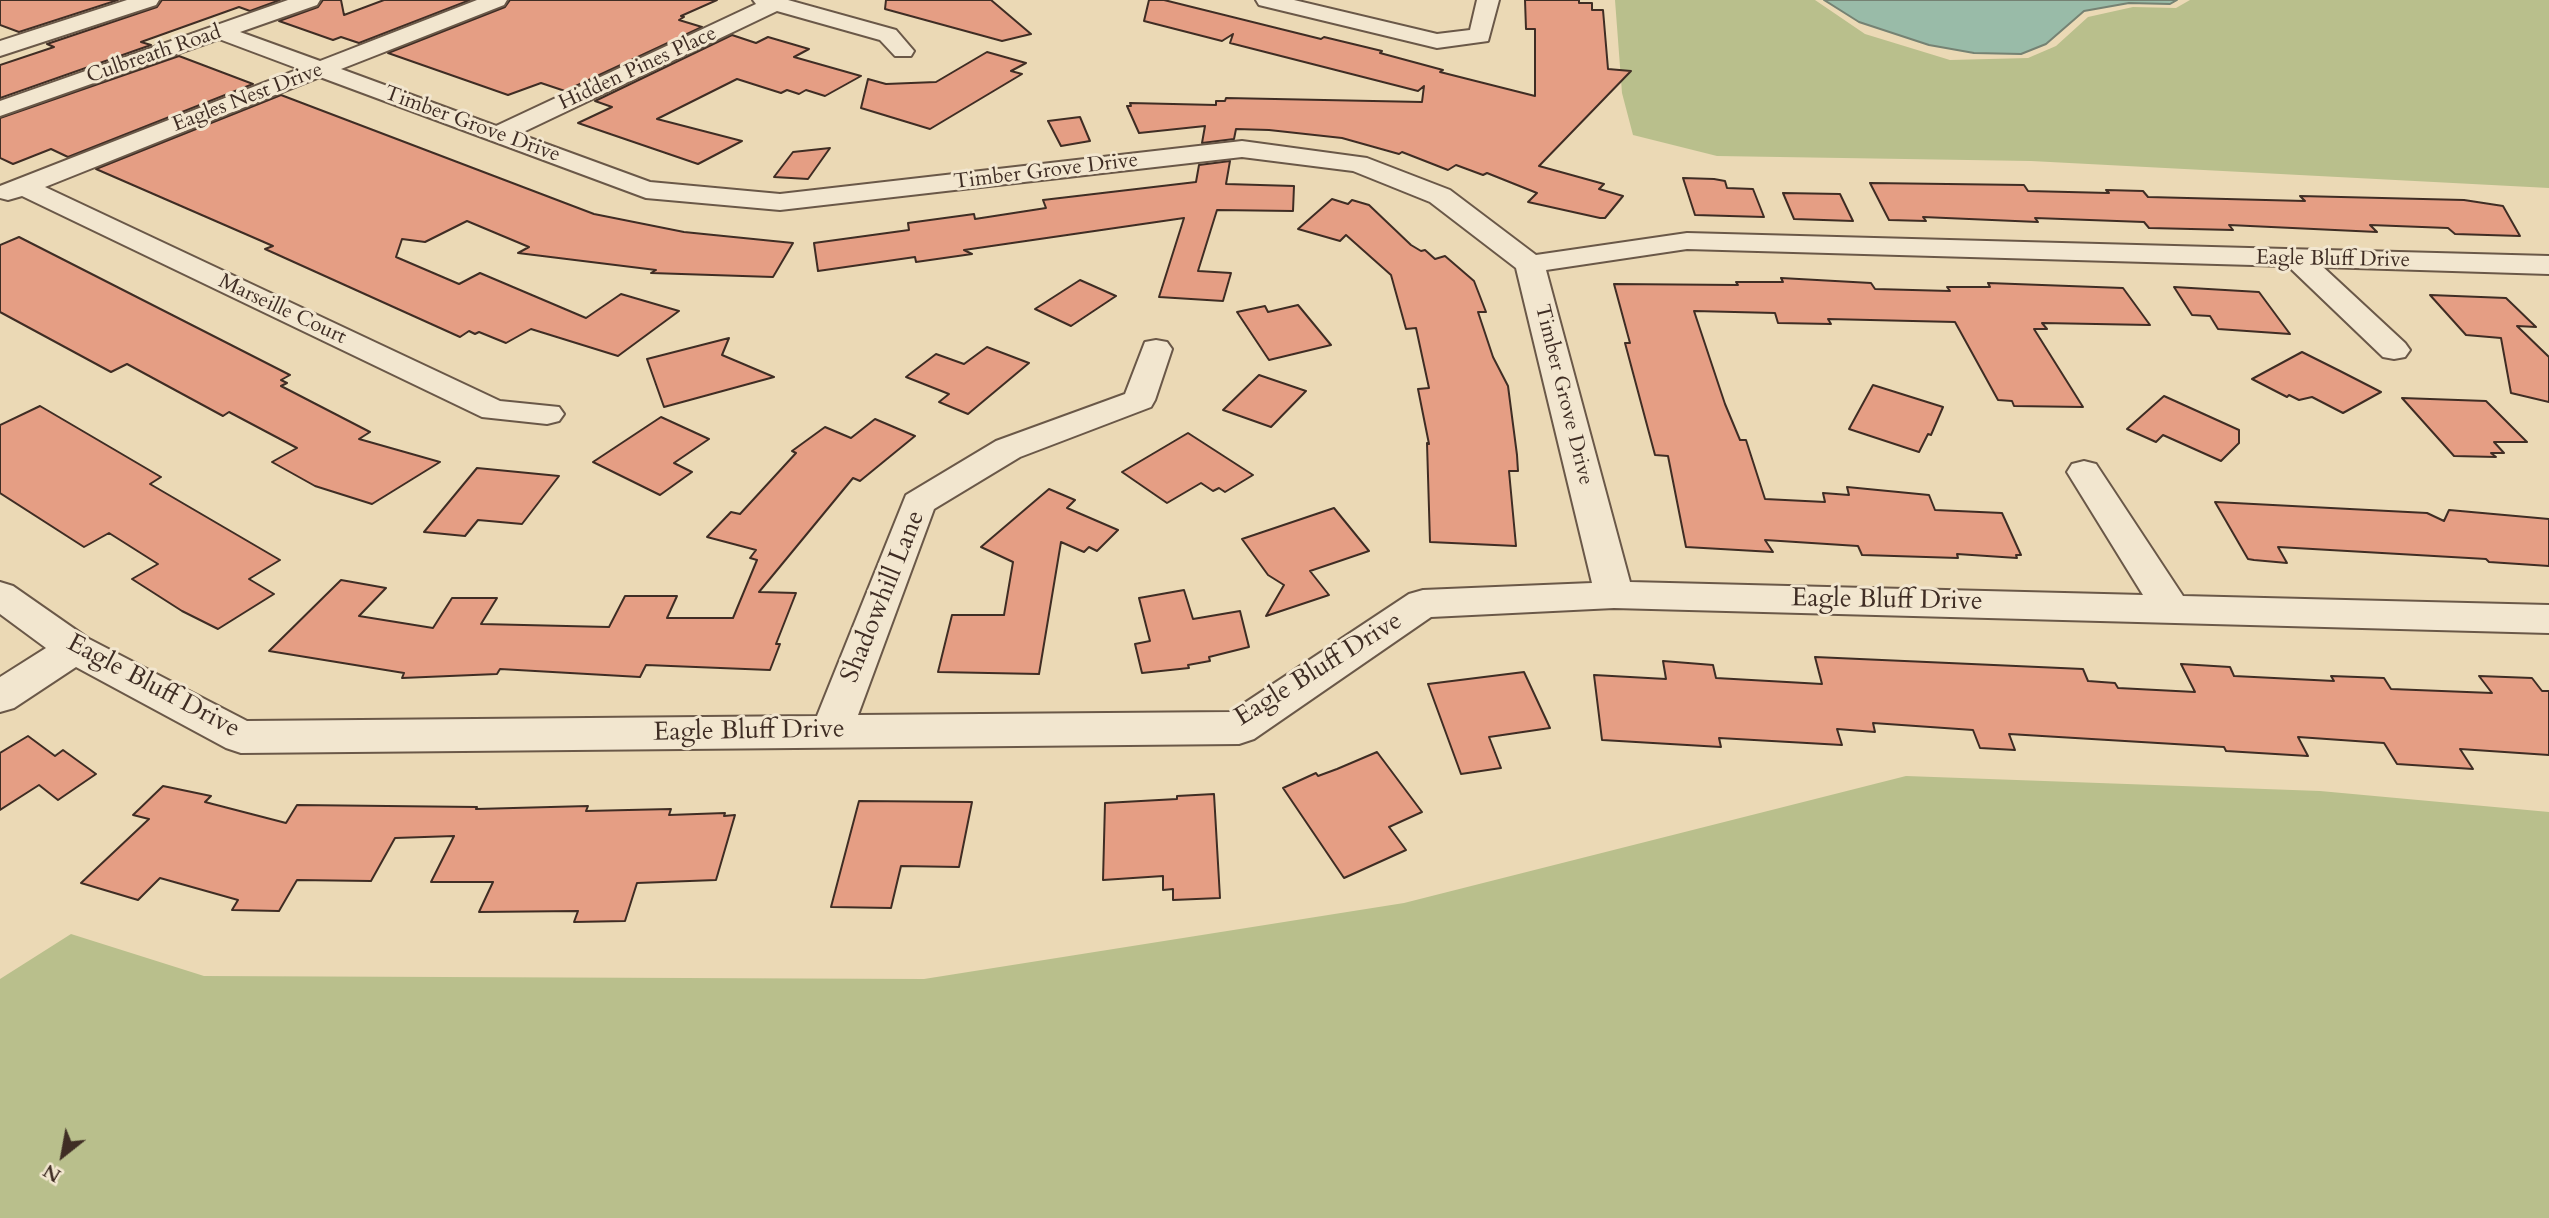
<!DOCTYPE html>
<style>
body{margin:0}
#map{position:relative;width:2549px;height:1218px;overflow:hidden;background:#ebd9b5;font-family:Cardo,serif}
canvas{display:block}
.north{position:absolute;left:28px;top:1120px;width:70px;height:70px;-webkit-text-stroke:5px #f2e6cf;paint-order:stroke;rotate:211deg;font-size:19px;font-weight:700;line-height:28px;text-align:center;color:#3f2d24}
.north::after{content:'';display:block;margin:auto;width:24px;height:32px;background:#3f2d24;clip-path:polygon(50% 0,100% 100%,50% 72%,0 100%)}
</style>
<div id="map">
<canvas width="2549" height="1218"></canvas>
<div class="north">N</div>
</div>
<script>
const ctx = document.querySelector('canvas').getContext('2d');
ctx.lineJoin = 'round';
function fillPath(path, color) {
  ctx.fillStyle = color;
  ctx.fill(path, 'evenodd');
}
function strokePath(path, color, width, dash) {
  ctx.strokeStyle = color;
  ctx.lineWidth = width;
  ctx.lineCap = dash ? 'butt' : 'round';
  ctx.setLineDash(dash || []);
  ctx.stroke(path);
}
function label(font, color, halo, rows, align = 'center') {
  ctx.font = font + ' Cardo,serif';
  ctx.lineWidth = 6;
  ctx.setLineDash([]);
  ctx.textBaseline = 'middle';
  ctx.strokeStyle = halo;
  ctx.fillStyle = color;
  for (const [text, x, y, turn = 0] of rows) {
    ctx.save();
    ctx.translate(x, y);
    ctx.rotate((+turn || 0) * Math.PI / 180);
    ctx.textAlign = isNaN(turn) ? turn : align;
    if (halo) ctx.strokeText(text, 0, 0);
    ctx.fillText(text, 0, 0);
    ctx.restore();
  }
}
fillPath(new Path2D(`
 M1615,0H1815L1865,34L1950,60L2028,58L2056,46L2088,17L2133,7L2176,8L2190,0H2549V188L2031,161L1717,156L1633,135L1622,93Z
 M1906,776L2320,791L2549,812V1218H0V979L71,934L204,976L924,979L1404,903Z`), '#b9bf8c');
const water = new Path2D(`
 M1824,0H2177L2170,4L2129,3L2084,11L2046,44L2021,54L1974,53L1929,45L1859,22Z`);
fillPath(water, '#99bba8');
strokePath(water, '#758273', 2);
const building = new Path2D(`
 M0,0H118L19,32L0,25Z
 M162,0H280L250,11L239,7L141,42L151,45L0,98V65L54,47L47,44L157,7Z
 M323,0H341L344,15L384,0H470L359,43L341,37L333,40L279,21L318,7Z
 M510,0H717L681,16L684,17L679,20L702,27L565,91L541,83L508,95L388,53L505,7Z
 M886,0H991L1031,34L1002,41L885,9Z
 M1149,0H1164L1321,39L1324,37L1382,51L1380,53L1443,70L1440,72L1535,96V29H1526L1525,0H1579V3H1592V10H1603L1608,69L1631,71L1539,166L1604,184L1599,189L1623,196L1605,218H1600L1528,202L1537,193L1487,173L1483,175L1456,165L1448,170L1402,152L1399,154L1342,138L1269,130L1236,129L1234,139L1202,143L1205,126L1139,133L1127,106H1131L1130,103L1216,105V101H1225L1226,98L1422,102L1424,86L1418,91L1230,43L1233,34L1222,41L1144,21Z
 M732,35L756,43L768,37L809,49L794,57L861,76L825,96L806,90L799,94L787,90L781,93L737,79L657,119L742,141L698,164L578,123L612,107L595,101Z
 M987,52L1026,63L1011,71L1022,74L930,129L861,108L868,79L886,84L936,82Z
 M179,56L253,84L68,157L51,149L13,164L0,158V118Z
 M281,95L594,214L684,232L793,243L773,277L651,273L656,270L518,253L529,247L467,221L425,242L402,239L396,257L459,284L480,273L586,318L621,294L679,311L618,356L531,329L506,343L479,332L475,334L469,331L460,337L265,249L273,246L96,169Z
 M1080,117L1090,141L1061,146L1048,121Z
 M830,148L808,179L774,177L793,152Z
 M1230,161L1226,184L1294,186L1293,211L1217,210L1198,271L1231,273L1223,301L1159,297L1184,218L964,250L972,254L916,262L915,257L818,271L814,243L909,230L908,223L974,214L975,219L1046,208L1043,200L1196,182L1199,165Z
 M1683,178L1714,179L1725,181L1727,188L1753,189L1764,217L1695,215Z
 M1870,183L2024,185L2028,191L2109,193L2106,190L2143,191L2148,197L2305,201L2300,196L2464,200L2503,206L2520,236L2455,234L2448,228L2370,225L2377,232L2229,225L2233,230L2149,228L2144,222L2035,218L2038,222L1923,217L1926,221L1889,220Z
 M1783,193L1840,194L1853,221L1794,219Z
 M1332,199L1348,204L1352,200L1369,205L1411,245L1421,251L1425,250L1435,259L1445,256L1474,281L1486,312H1478L1493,357L1508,386L1517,455L1518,471H1509L1516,546L1430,542L1427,443L1429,444L1418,389L1429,388L1416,328L1406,329L1391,275L1346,235L1340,241L1298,229Z
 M19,237L290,375L281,380L287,383L281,386L370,432L359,439L440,462L372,504L315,486L272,462L297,448L229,412L223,416L127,364L111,372L0,312V245Z
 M1781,278L1871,283L1875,289L1950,291L1947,287H1990L1988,283L2123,288L2150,325L2042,323L2047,329H2034L2083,407L2014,406L2012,401L1998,400L1955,322L1828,319L1831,324L1778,323L1775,313L1694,311L1725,404L1740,440H1746L1765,499L1825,502L1823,493L1849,495L1847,487L1929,495L1935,510L2002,513L2021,555H2016L2017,558L1957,554L1958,558L1862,555L1858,546L1765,540L1773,552L1686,547L1668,456L1655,455L1625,343H1630L1614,284L1738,285L1736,282H1783Z
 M1080,280L1116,296L1071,326L1035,309Z
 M2174,287L2259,292L2290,334L2218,329L2210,316L2192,315Z
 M2430,295L2506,298L2536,327L2517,326L2549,357V402L2511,393L2501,338L2466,335Z
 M1298,305L1331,345L1269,360L1237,312L1265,306L1268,312Z
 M729,338L722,355L774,377L664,407L647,359Z
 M987,347L1029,363L968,414L939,402L949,394L906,377L936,354L964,364Z
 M2302,352L2340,371L2381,392L2343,413L2312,397L2299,400L2289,395L2287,397L2252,379Z
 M1259,375L1306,391L1271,427L1223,410Z
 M1873,385L1943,407L1931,435L1928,434L1919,452L1849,429Z
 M2164,396L2239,430V443L2221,461L2163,435L2156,442L2127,429Z
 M2402,398L2486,401L2527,442H2494L2504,453H2491L2496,457L2454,456Z
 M40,406L161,477L150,484L280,560L249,579L274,594L218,629L182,611L132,579L158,564L109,533L84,547L0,493V425Z
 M661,417L709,439L674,463L692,472L660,495L593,462Z
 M875,419L915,436L860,481L853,478L759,592L796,593L776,644H780L770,670L646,665L640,677L500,669L497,674L402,678L404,673L269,651L341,580L386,588L359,616L433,628L452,598H497L481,624L609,627L625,596H677L667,618H733L757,560L750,558L756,550L707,537L731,512L740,514L796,453L792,451L825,427L851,438Z
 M1188,433L1253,475L1225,492L1219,488L1213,491L1201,483L1167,503L1122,472Z
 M477,468L559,476L522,524L478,520L465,536L424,532Z
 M1049,489L1075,500L1067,508L1118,530L1097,551L1089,547L1084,552L1061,542L1039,674L938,672L952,615H1004L1013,562L981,547Z
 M2215,502L2427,513L2444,521L2449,510L2549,519V566L2489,562L2486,559L2278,547L2287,563L2254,560L2248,559Z
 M1334,508L1369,551L1310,571L1329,595L1266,616L1284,585L1268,575L1242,539Z
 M1184,590L1193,619L1240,611L1249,647L1209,657L1210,661L1188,665L1189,668L1142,673L1135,644L1150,641L1139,598Z
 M1815,657L2083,669L2088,681L2115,683L2118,688L2195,692L2181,664L2230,667L2234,676L2334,681L2331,676L2384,678L2391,689L2492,693L2479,676L2532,678L2542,691H2549V755L2460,749L2473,769L2397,764L2384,743L2298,737L2308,756L2226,751L2224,747L2009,734L2015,750L1980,748L1973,730L1873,723L1875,732L1837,729L1842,745L1719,738L1721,747L1602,740L1594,675L1666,679L1663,661L1713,665L1716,678L1822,684Z
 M1524,672L1550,728L1489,737L1501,768L1461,774L1428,684Z
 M28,736L55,756L63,750L96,774L58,800L39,785L0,810V753Z
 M1377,752L1422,812L1389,827L1406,850L1344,878L1283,788L1316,773L1318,776L1337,769Z
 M163,786L211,796L205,802L286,823L297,805L477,807L476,809L588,806L586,811L671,809L669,815L725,813L724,816L735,815L716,880L637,883L625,921L574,922L578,911L479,912L493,882H431L454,836L395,838L371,881L297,880L279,911L232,910L238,900L160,878L138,900L81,883L149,819L133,815Z
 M1214,794L1220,898L1173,900V889L1163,890V876L1103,880L1105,803L1177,799V796Z
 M859,801L972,802L959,867L901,866L891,908L831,907Z`);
fillPath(building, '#e59e84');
strokePath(building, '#3f2d24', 2);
const minor = new Path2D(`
 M127,0H159L156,5L0,56V41Z
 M288,0H320L317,5L240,32L320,61L477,0H507L504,5L341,69L496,126L756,4L753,0H788L896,30L914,51L911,56H895L880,40L777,11L519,134L650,182L780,194L1242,141L1367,158L1450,190L1536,255L1687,233L2549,256V274L2323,267L2405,343L2410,350L2405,357L2394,359L2383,357L2288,266L1687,249L1546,270L1630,582L2143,595L2067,472L2072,464L2084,461L2096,464L2183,596L2549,605V633L1614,608L1431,617L1254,739L1239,744L241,753L226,748L76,667L14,708L0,712V677L46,648L0,614V582L13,586L89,639L247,721L817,716L906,495L996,441L1125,394L1145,342L1156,340L1167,342L1172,349L1155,400L1151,407L1020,457L934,509L858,715L1231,712L1409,594L1423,590L1592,583L1516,268L1430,202L1353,171L1242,157L780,210L646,198L320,77L45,187L500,401L559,407L564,414L559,421L547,424L482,417L22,196L8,200L0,198V186L299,69L219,39L0,116V101Z
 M1256,0H1294L1437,34L1470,30L1477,0H1499L1488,41L1437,48L1259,5Z`);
strokePath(minor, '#6a5848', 4);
fillPath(minor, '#f2e6cf');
label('21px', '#3f2d24', '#f2e6cf', [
 ["Culbreath Road",154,55,-19],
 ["Hidden Pines Place",638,69,-25],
 ["Eagles Nest Drive",248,98,-21],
 ["Timber Grove Drive",472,125,20],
 ["Timber Grove Drive",1046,172,-7],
 ["Eagle Bluff Drive",2333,260,1],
 ["Marseille Court",282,310,25],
 ["Timber Grove Drive",1563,395,76]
]);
label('26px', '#3f2d24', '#f2e6cf', [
 ["Shadowhill Lane",884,597,-68],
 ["Eagle Bluff Drive",1887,601,1],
 ["Eagle Bluff Drive",1319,670,-32],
 ["Eagle Bluff Drive",153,687,28],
 ["Eagle Bluff Drive",749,732,-1]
]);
</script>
